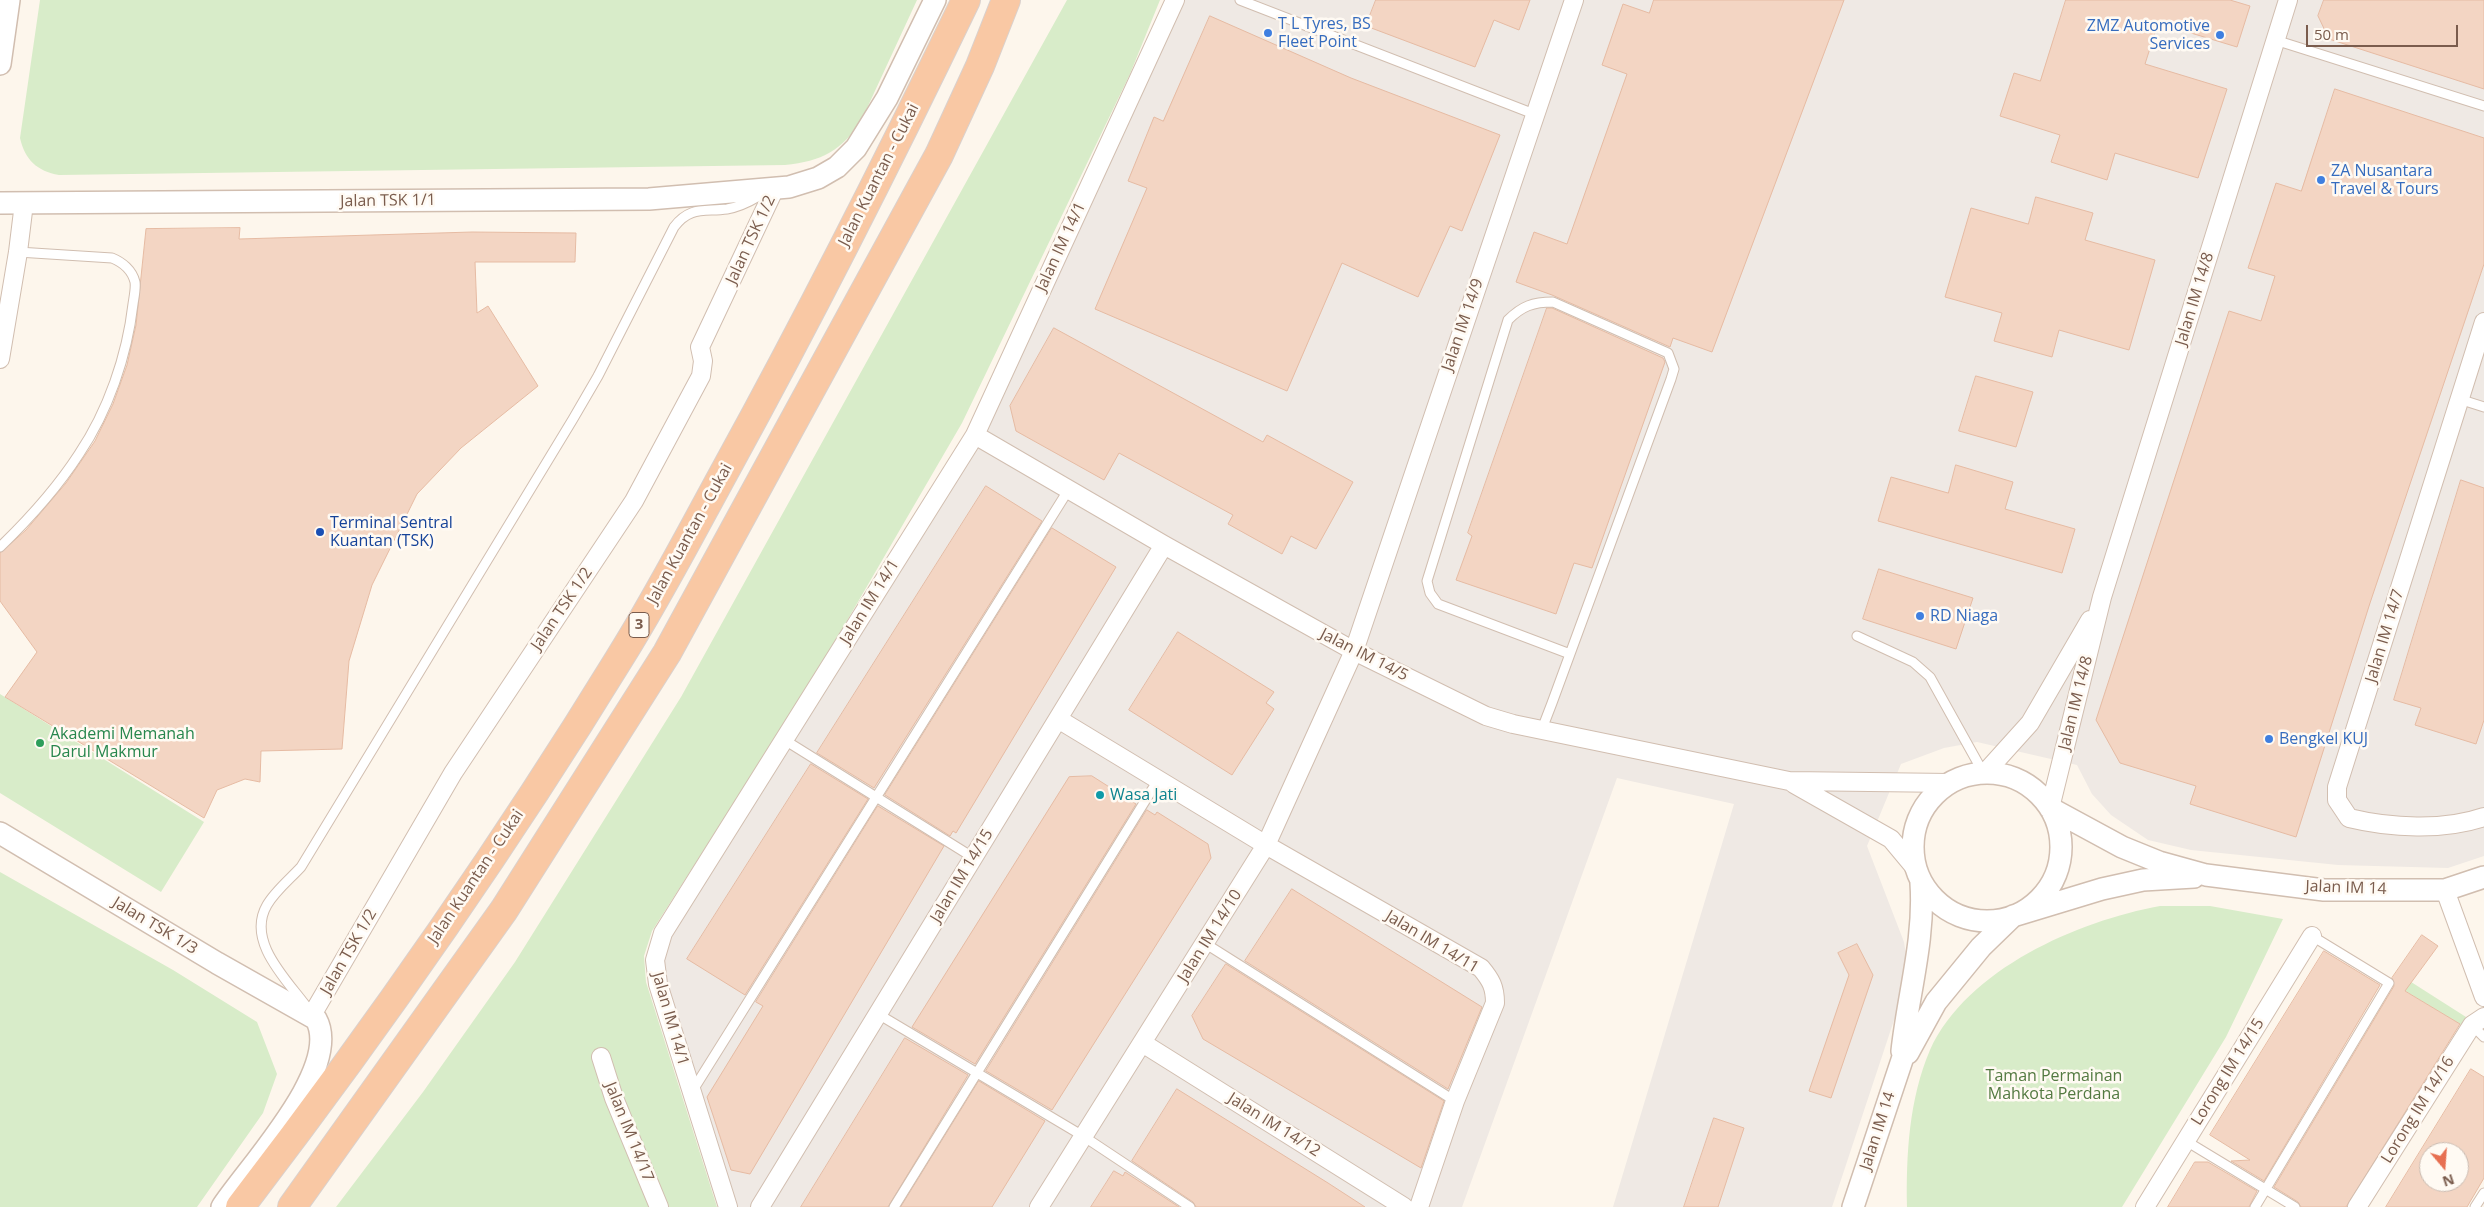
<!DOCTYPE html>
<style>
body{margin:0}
#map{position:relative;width:2484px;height:1207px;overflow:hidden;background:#fdf6ec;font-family:"Open Sans",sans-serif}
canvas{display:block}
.north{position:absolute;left:2419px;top:1142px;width:50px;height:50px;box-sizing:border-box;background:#fffaf3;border:1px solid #cabbb1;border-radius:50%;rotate:162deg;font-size:14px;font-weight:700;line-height:20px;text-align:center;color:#7a5c4d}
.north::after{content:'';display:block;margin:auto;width:18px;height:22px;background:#e76f51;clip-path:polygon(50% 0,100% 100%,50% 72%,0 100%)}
.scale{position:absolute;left:2306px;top:25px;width:152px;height:22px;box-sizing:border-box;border:2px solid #7a5c4d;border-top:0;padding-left:6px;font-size:15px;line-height:18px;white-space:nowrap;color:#7a5c4d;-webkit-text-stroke:4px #fffaf3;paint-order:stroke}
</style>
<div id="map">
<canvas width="2484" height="1207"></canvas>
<div class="north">N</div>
<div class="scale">50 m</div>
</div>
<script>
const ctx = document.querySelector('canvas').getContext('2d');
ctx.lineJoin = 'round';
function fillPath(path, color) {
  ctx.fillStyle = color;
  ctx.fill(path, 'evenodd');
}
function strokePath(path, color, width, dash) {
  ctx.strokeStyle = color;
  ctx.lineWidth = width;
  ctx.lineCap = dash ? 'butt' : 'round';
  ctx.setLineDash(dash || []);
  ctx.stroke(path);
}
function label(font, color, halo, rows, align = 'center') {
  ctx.font = font + ' "Open Sans",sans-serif';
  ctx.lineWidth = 5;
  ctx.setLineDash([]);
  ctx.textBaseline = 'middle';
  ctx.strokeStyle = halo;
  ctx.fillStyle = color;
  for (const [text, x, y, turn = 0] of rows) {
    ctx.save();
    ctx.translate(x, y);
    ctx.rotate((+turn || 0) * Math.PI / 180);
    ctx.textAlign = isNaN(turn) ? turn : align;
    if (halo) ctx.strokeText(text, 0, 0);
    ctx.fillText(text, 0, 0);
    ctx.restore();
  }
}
fillPath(new Path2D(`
 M1175,0H2484V856L2448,868L2338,865L2191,850L2148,840L2111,815L2092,794L2077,765L1977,742L1944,748L1901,764L1867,846L1904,942L1907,962L1902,996L1832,1207H1613L1734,804L1617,778L1462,1207H728L658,984L663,933L975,435Z`), '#efe9e4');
fillPath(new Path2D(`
 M40,0H917L862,119C842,151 822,161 785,165L59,175C37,171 25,160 20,138Z
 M1067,0H1160L1130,74L962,423L809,686L652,931L644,956L646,982L717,1207H336L423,1092L515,962L681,697Z
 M0,694L204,822L161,892L0,793Z
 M0,872L173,970L257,1022L277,1074L263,1113L197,1207H0Z
 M2160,906H2210L2283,919L2226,1037L2122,1207H1907C1906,1155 1909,1099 1930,1050C1967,969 2078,921 2160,906Z
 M2408,980L2466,1017L2461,1025L2402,989Z`), '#d8ecc9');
const building = new Path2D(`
 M1376,0H1530L1519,30L1494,20L1475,67L1366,26Z
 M1654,0H1844L1712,352L1673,338L1670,347L1552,295L1516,282L1534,232L1567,244L1627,74L1602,65L1623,4L1649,13Z
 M2066,0H2230L2250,6L2237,47L2158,23L2145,64L2227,89L2198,178L2115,153L2107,180L2051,162L2060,135L2000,116L2014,73L2040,81Z
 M2324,0H2484V89L2329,39L2318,16Z
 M1210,16L1351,78L1500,135L1462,231L1450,226L1418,297L1342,263L1287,391L1095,309L1147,188L1128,181L1154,117L1163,121Z
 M2335,89L2484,138V264L2370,603L2296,837L2190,804L2196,786L2120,763L2096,720L2229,311L2261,321L2275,276L2248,268L2276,183L2301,191Z
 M2036,197L2093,213L2085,240L2155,260L2129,350L2059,330L2052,357L1994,341L2002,313L1945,297L1971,208L2028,224Z
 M240,228L239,239L472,232L576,233L575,262H475L477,313L488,306L538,386L461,448L417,494L372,585L349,661L342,749L261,751L260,782L245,779L217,790L204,818L5,697L37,652L0,601V553L26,530L66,483L95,441L113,404L127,365L136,325L146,229Z
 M1547,308H1552L1663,358L1665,362L1592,568L1574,563L1556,614L1456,580L1472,536L1468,533Z
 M1054,328L1263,442L1267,435L1353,482L1316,549L1291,536L1282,554L1228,524L1233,515L1119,453L1104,480L1016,431L1010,406Z
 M1976,376L2033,392L2016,447L1959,431Z
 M1956,465L2013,482L2005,509L2075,529L2062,573L1878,521L1891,477L1948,493Z
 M2461,480L2484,488V720L2476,744L2415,725L2421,708L2394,700Z
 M986,486L1042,521L874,788L817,753Z
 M1052,528L1116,567L956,833L953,831L950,836L885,795Z
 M1879,569L1973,598L1956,649L1863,619Z
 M1178,632L1274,692L1266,703L1274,709L1232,775L1129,710Z
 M811,764L868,799L745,995L687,959Z
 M1092,776L1136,804L975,1064L912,1027L1069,777Z
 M878,806L944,846L750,1174L731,1170L707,1097L763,1006L756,1002Z
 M1147,810L1155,815L1157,812L1208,844L1211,858L1052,1110L986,1071Z
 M1292,889L1482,1007L1448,1089L1245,961Z
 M2422,935L2438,946L2405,991L2460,1024L2346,1207H2301L2298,1202L2274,1187L2394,986L2392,978Z
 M1857,944L1873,975L1831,1098L1809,1091L1849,975L1838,953Z
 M2324,951L2380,985L2264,1181L2231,1161L2250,1160L2210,1135Z
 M1226,964L1444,1101L1421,1168L1203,1039L1192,1016Z
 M905,1038L968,1075L888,1207H801Z
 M2471,1069L2484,1077V1178L2467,1207H2386ZM2429,1152H2459V1182H2429Z
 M979,1081L1045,1121L992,1207H901Z
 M1177,1089L1328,1183L1365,1207H1196L1193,1202L1132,1161Z
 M1714,1118L1744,1128L1718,1207H1684Z
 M2195,1162H2208L2257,1191L2249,1207H2168Z
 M1114,1171L1123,1176L1125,1172L1179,1207H1091Z`);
fillPath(building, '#f3d5c3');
strokePath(building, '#e6bba3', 1);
const service = new Path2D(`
 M1240,0L1534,114
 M2275,40L2484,106
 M2459,399L2484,407
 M0,547C29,519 57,488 79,454C108,411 127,356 133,304C134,297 136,288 135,282C132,270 122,262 112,258L18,252
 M1857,636L1913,662L1930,677L1984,774
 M1542,729L1552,703L1671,379L1674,369L1668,353L1553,302C1533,302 1522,306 1508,320L1427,581L1430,593L1438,604L1570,654
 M783,739L974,858
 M1206,944L1455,1101
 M306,1006C286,979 246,941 267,905C275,891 290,879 301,867L573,419L598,376L674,227C690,206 704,212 727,209C739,207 749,202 759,196
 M878,1014L1083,1136L1190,1207
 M2472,1025L2484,1037
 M693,1090L1069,489
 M2186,1141L2295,1207
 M894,1207L1158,780
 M2255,1207L2389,983L2312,936
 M2475,1207L2484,1193`);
const minor = new Path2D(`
 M2484,322L2337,787V800L2349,818C2390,828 2444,831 2484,817
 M0,359L18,252L24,203
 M975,435L1164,545L1354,651L1486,716L1513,724L1789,781L1951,783
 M1058,719L1266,845L1481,968C1491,980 1495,987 1495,1003L1455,1101L1419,1207
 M1984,774L2030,723L2090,620
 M1794,784L1891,839L1916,869
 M2050,808L2102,597L2288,0
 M2445,890L2484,997
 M312,1015L453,773L634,501L701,376L703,361L700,347L775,188
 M1144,1044L1404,1207
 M601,1057L614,1098L659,1207
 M728,1207L658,984L655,960L663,933L975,435L1175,0
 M760,1207L1164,545
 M1039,1207L1266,845L1354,651L1574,0
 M2145,1207L2312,936
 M2357,1207L2472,1025L2484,1017`);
const tertiary = new Path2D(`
 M0,64L9,0
 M0,203L649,199L789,187L818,178L837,167L856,148L887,98L935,0
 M1913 847a74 74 0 1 1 148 0a74 74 0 1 1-148 0Z
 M2050,808L2122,847L2159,862L2206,875L2324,890H2445L2484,877
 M0,833L217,963L316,1019C343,1068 249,1166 222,1207
 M1903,1054L1902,1051C1908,995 1925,940 1921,883
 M1904,1054L1908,1053L1936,1002L1981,947L2013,916L2102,889L2143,880L2194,877
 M1853,1207L1904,1054`);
const trunk = new Path2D(`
 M240,1207C375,1031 503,848 619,659C658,597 692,531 727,467C811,314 890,158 966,0
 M292,1207L504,910L667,653L939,155L980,66L1006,0`);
strokePath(service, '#d1beb0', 11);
strokePath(minor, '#d1beb0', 20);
strokePath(tertiary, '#d1beb0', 24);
strokePath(trunk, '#dad1cd', 30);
strokePath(service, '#fff', 9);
strokePath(minor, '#fff', 18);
strokePath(tertiary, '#fff', 21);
strokePath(trunk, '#f9c8a4', 28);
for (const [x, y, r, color] of [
 [1268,33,5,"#3f7fe0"],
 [2220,35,5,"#3f7fe0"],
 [2321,180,5,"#3f7fe0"],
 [320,532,5,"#1a4fb4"],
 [1920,616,5,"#3f7fe0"],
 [2269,739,5,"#3f7fe0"],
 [40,743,5,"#2e9e5b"],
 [1100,795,5,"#0f9aa8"]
]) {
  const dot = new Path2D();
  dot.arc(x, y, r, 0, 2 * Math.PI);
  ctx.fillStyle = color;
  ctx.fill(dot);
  strokePath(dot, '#fffaf3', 2);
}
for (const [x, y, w] of [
 [639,625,20]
]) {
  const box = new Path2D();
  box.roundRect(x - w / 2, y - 12.5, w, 25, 4);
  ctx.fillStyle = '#fffaf3';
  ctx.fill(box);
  strokePath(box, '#7a5c4d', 1);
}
label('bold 15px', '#7a5c4d', null, [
 ["3",639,625]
]);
label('16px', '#366cbe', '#fffaf3', [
 ["T L Tyres, BS",1278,24],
 ["Fleet Point",1278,42],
 ["ZMZ Automotive",2210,26,"right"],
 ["Services",2210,44,"right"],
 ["ZA Nusantara",2331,171],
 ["Travel & Tours",2331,189],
 ["RD Niaga",1930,616],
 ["Bengkel KUJ",2279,739]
], 'left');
label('16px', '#7a5c4d', '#fffaf3', [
 ["Jalan Kuantan - Cukai",879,175,-63],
 ["Jalan TSK 1/1",388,201,-1],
 ["Jalan TSK 1/2",751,240,-65],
 ["Jalan IM 14/1",1061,247,-65],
 ["Jalan IM 14/8",2195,299,-73],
 ["Jalan IM 14/9",1463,325,-71],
 ["Jalan Kuantan - Cukai",690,534,-61],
 ["Jalan IM 14/1",870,602,-58],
 ["Jalan TSK 1/2",562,609,-56],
 ["Jalan IM 14/7",2385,636,-73],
 ["Jalan IM 14/5",1364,655,27],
 ["Jalan IM 14/8",2076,703,-76],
 ["Jalan IM 14/15",962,876,-59],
 ["Jalan Kuantan - Cukai",476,877,-56],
 ["Jalan IM 14",2346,888,2],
 ["Jalan TSK 1/3",155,926,31],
 ["Jalan IM 14/10",1210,936,-58],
 ["Jalan IM 14/11",1432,942,31],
 ["Jalan TSK 1/2",349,952,-60],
 ["Jalan IM 14/1",670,1019,74],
 ["Lorong IM 14/15",2228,1072,-58],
 ["Lorong IM 14/16",2418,1110,-58],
 ["Jalan IM 14/12",1274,1125,32],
 ["Jalan IM 14",1878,1131,-72],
 ["Jalan IM 14/17",629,1132,68]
]);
label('16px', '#164399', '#fffaf3', [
 ["Terminal Sentral",330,523],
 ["Kuantan (TSK)",330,541]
], 'left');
label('16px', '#27864d', '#fffaf3', [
 ["Akademi Memanah",50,734],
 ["Darul Makmur",50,752]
], 'left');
label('16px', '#0d838f', '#fffaf3', [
 ["Wasa Jati",1110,795]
], 'left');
label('16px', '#537a41', '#fffaf3', [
 ["Taman Permainan",2054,1076],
 ["Mahkota Perdana",2054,1094]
]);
</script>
